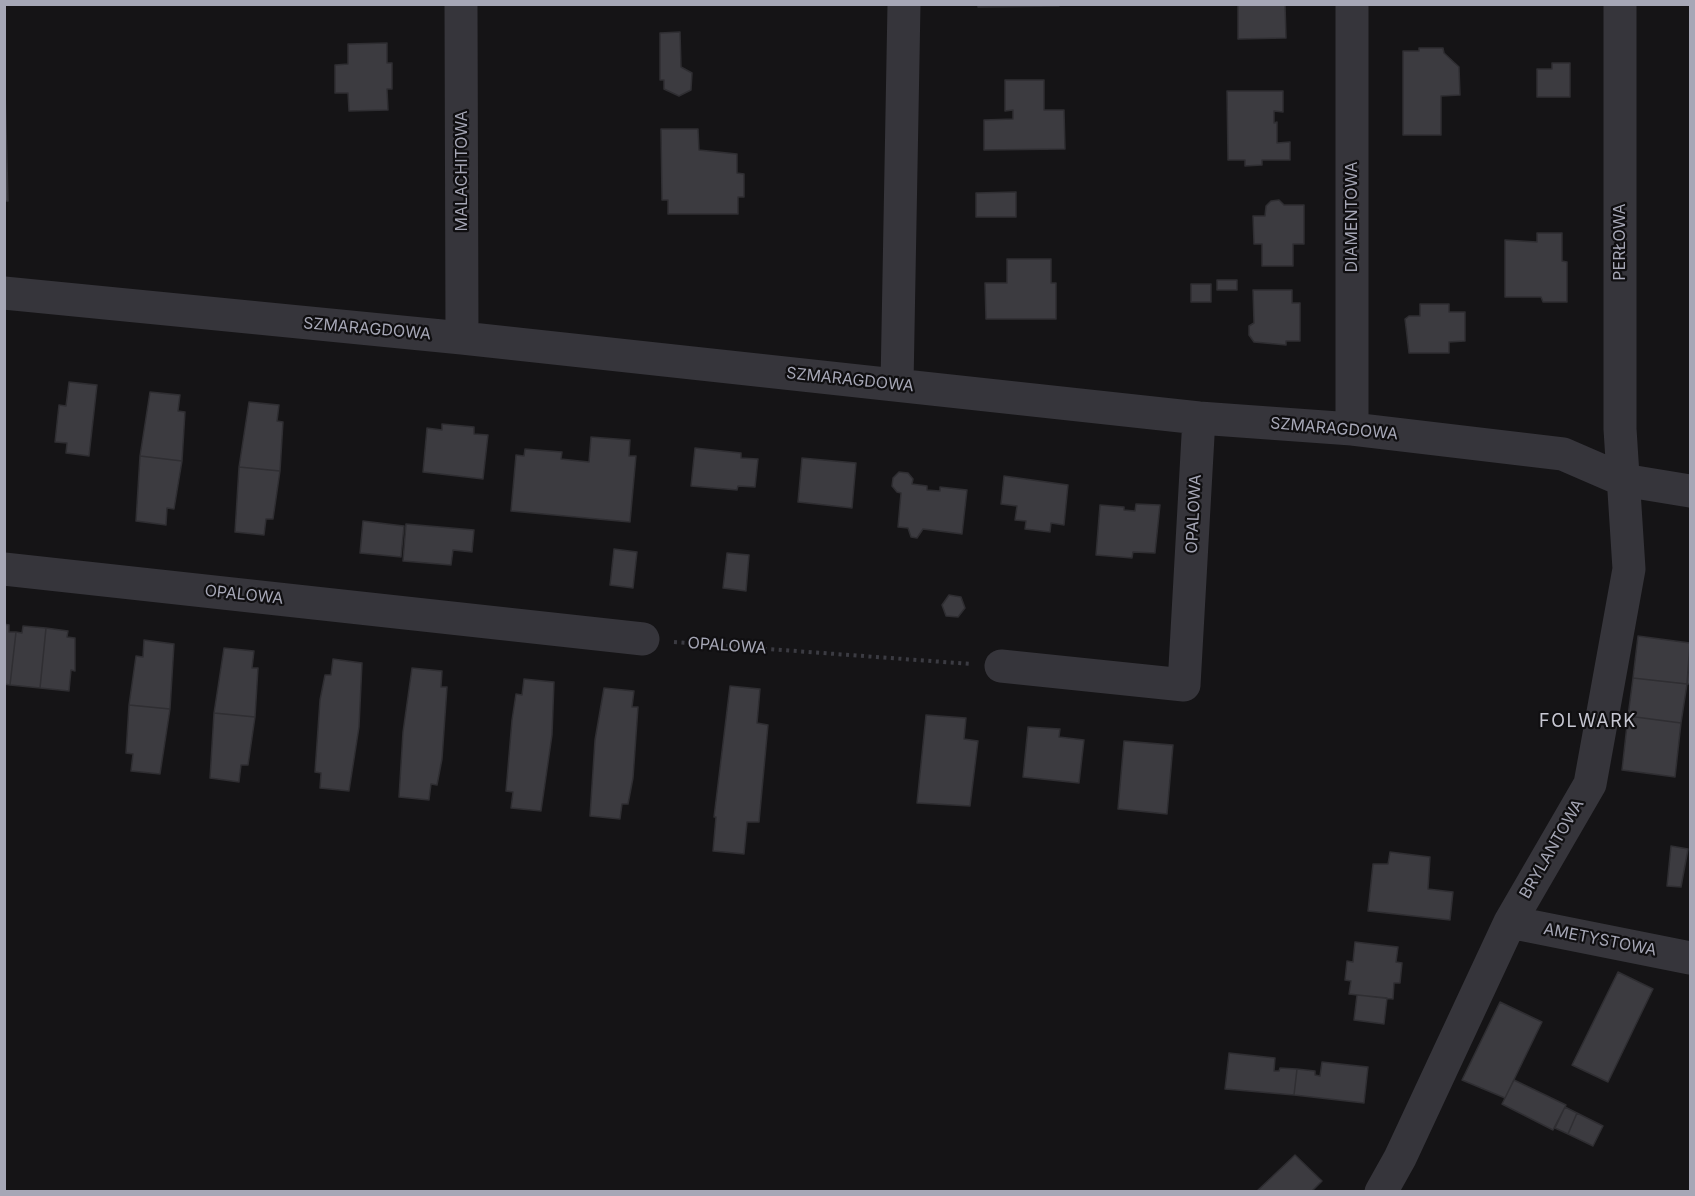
<!DOCTYPE html>
<meta charset="utf-8">
<style>
body{margin:0}
#map{position:relative;width:1695px;height:1196px;overflow:hidden;background:#151416;font-family:Inter,sans-serif}
canvas{display:block}
.frame{position:absolute;inset:0;border:6px solid #a6a7b6;pointer-events:none}
</style>
<div id="map">
<canvas width="1695" height="1196"></canvas>
<div class="frame"></div>
</div>
<script>
const ctx = document.querySelector('canvas').getContext('2d');
ctx.lineJoin = 'round';
function fillPath(path, color) {
  ctx.fillStyle = color;
  ctx.fill(path, 'evenodd');
}
function strokePath(path, color, width, dash) {
  ctx.strokeStyle = color;
  ctx.lineWidth = width;
  ctx.lineCap = dash ? 'butt' : 'round';
  ctx.setLineDash(dash || []);
  ctx.stroke(path);
}
function label(font, color, halo, rows, align = 'center') {
  ctx.font = font + ' Inter,sans-serif';
  ctx.lineWidth = 4.5;
  ctx.setLineDash([]);
  ctx.textBaseline = 'middle';
  ctx.strokeStyle = halo;
  ctx.fillStyle = color;
  for (const [text, x, y, turn = 0] of rows) {
    ctx.save();
    ctx.translate(x, y);
    ctx.rotate((+turn || 0) * Math.PI / 180);
    ctx.textAlign = isNaN(turn) ? turn : align;
    if (halo) ctx.strokeText(text, 0, 0);
    ctx.fillText(text, 0, 0);
    ctx.restore();
  }
}
const building = new Path2D(`
 M978,4H1059V6L978,7Z
 M1238,4H1285L1286,38L1238,39Z
 M680,32L681,67L692,73L691,90L679,96L664,89V80H660V33Z
 M387,43V63H392V89H387L388,110L349,111L348,93H335V65L348,64V44Z
 M1419,48H1443L1444,53L1459,67L1460,95L1441,96V135H1403V51H1419Z
 M4,51L8,201H4Z
 M1552,63H1570V97H1537V69H1552Z
 M1005,80H1044V110H1064L1065,149L984,150V120L1013,119V110L1005,111Z
 M1227,91H1283V112L1274,111V123L1277,122V143L1290,142V160H1262V165L1245,166V160H1228Z
 M661,129H698L699,150L737,154V173L744,174V197H738V214H668V200H662Z
 M1016,192V217H976V193Z
 M1279,200L1284,205H1304V244H1293V266H1262V244H1254L1253,216H1265L1266,206L1271,201Z
 M1537,233H1562V261L1567,262V302H1543L1541,297H1505V240L1537,242Z
 M1007,259H1051V283H1056V319H986L985,283H1007Z
 M1217,280H1237V290H1217Z
 M1191,284H1211V302H1191Z
 M1253,290H1292V303H1300V341H1286V345L1254,342L1249,335V326L1254,323Z
 M1420,304H1449V312H1465V341L1449,342V353H1409L1405,319L1409,316H1420Z
 M69,382L97,385L89,456L66,453L67,443L55,442L59,405L66,406Z
 M150,392L180,395L178,411L185,412L182,461L140,456Z
 M249,402L279,405L277,421L283,422L280,471L239,467Z
 M442,424L474,427V434L488,435L483,479L423,472L427,428L442,430Z
 M591,437L630,440L629,456H636L630,522L511,511L516,455L524,456L525,449L562,452L561,459L589,462Z
 M695,448L741,453V458L758,459L755,487L738,486L737,490L691,486Z
 M140,456L182,461L174,509L167,508L166,525L136,521Z
 M802,458L856,463L852,508L798,502Z
 M239,467L280,471L273,519H266L264,535L235,532Z
 M899,472L908,473L913,479L912,484L927,486V490L940,491V487L967,490L962,534L923,529L917,538L911,537L908,528L898,527L901,493L897,492L892,486L893,478Z
 M1004,476L1068,485L1064,525L1051,523L1050,532L1025,529L1026,521L1015,520L1017,506L1001,504Z
 M1136,504L1160,505L1155,553L1133,552L1132,558L1096,555L1100,505L1124,507V510L1135,511Z
 M363,521L404,526L401,557L360,553Z
 M406,524L474,530L472,552L453,550L451,565L403,561Z
 M614,549L637,552L633,588L610,585Z
 M727,553L749,555L746,591L723,588Z
 M949,595L961,597L965,608L958,617L946,616L942,605Z
 M4,624L9,625V632H16L10,685L4,684Z
 M23,626L46,628L40,688L10,685L16,632L22,633Z
 M46,628L68,631L67,637L75,638V671L71,670L69,691L40,688Z
 M1638,636L1690,643L1687,684L1633,678Z
 M144,640L174,644L170,709L129,705L136,656L143,657Z
 M224,648L254,651L252,668H258L255,717L214,713Z
 M1690,655V684H1687Z
 M333,659L362,663L359,727L349,791L320,788L321,773L315,772L320,700L325,675H331Z
 M412,668L442,671L441,687H447L442,759L437,785L431,784L429,800L399,797L403,732Z
 M1633,678L1687,684L1681,723L1628,716Z
 M524,679L554,682L552,735L541,811L511,808L513,792L506,791L512,720L516,694L522,695Z
 M730,686L760,689L757,723L768,725L759,822H747L744,854L713,851L716,817H714Z
 M604,688L634,691L632,707H638L633,778L628,804H622L620,819L590,816L595,740Z
 M129,705L170,709L160,774L131,771L133,754L126,753Z
 M214,713L255,717L248,765H241L239,782L210,778Z
 M926,715L966,718L964,739L978,741L970,806L917,803Z
 M1628,716L1681,723L1675,777L1622,770Z
 M1028,727L1060,729L1059,737L1084,740L1079,783L1023,777Z
 M1124,741L1173,745L1167,814L1118,809Z
 M1671,846L1688,849L1681,887L1667,886Z
 M1390,852L1430,857L1428,889L1453,892L1450,920L1368,911L1373,864H1388Z
 M1355,942L1398,947L1396,962L1402,963L1400,983H1394L1393,999L1349,994L1351,981L1345,980L1347,961L1353,962Z
 M1618,972L1653,989L1608,1082L1572,1065Z
 M1357,995L1387,998L1384,1024L1354,1020Z
 M1500,1002L1542,1022L1505,1098L1462,1080Z
 M1229,1053L1275,1058L1274,1071H1279L1280,1068L1297,1069L1294,1095L1225,1089Z
 M1322,1062L1368,1067L1364,1103L1294,1095L1297,1069L1315,1071V1075L1320,1076Z
 M1514,1080L1566,1105L1553,1130L1502,1104Z
 M1565,1107L1577,1113L1568,1134L1555,1128Z
 M1577,1113L1603,1126L1593,1146L1568,1134Z
 M1295,1155L1322,1181L1311,1192H1256Z`);
fillPath(building, '#3c3b40');
strokePath(building, '#2f2e32', 1.5);
strokePath(new Path2D(`
 M674,642L971,664`), '#3b3b42', 4, [3, 4.5]);
strokePath(new Path2D(`
 M461,4L462,338
 M1352,4V429
 M4,293L462,338L1199,418L1352,429L1563,454L1623,480L1690,491
 M897,385L904,4
 M4,569L643,639
 M1001,666L1184,685L1199,418
 M1510,922L1690,958
 M1381,1192L1400,1158L1510,922L1590,784L1629,569L1620,429V4`), '#36353b', 33);
label('16px', '#a6a7b6', '#100f11', [
 ["MALACHITOWA",462,171,-90],
 ["DIAMENTOWA",1352,217,-90],
 ["PERŁOWA",1620,242,-90],
 ["SZMARAGDOWA",367,329,5],
 ["SZMARAGDOWA",850,380,6],
 ["SZMARAGDOWA",1334,429,5],
 ["OPALOWA",1194,514,-87],
 ["OPALOWA",244,595,6],
 ["OPALOWA",727,646,4],
 ["BRYLANTOWA",1552,849,-60],
 ["AMETYSTOWA",1600,940,11]
]);
ctx.letterSpacing = '1.5px';
label('18px', '#c7c7d2', '#100f11', [
 ["FOLWARK",1588,722]
]);
ctx.letterSpacing = '0px';
</script>
